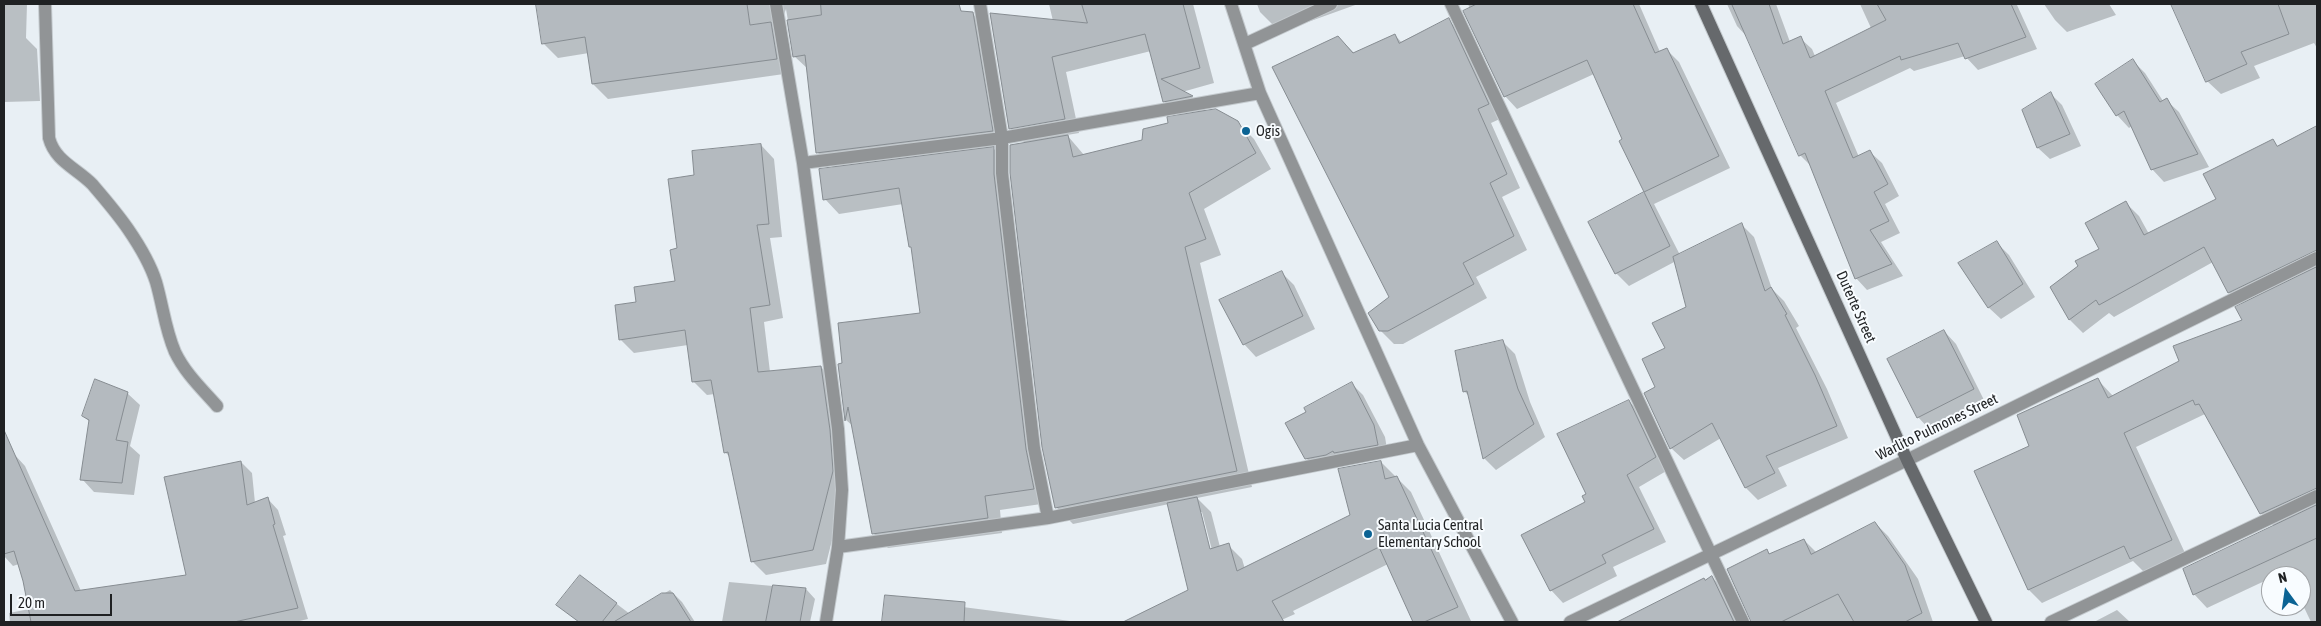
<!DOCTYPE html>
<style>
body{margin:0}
#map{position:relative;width:2321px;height:626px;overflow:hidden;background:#e8eff4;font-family:"Asap Condensed",sans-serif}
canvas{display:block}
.frame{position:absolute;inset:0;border:5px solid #1f2123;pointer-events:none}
.north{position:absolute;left:2261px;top:566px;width:50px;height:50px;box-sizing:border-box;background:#f8fcff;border:1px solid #a1a4a7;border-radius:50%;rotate:346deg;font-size:14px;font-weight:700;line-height:20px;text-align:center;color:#1f2123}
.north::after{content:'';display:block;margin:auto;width:18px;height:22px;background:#0b6394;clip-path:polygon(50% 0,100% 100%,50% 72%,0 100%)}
.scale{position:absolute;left:10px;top:594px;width:102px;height:22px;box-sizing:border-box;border:2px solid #1f2123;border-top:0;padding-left:6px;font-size:15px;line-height:18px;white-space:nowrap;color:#1f2123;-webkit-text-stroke:4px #f8fcff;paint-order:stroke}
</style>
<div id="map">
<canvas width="2321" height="626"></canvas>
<div class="frame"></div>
<div class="north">N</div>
<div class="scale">20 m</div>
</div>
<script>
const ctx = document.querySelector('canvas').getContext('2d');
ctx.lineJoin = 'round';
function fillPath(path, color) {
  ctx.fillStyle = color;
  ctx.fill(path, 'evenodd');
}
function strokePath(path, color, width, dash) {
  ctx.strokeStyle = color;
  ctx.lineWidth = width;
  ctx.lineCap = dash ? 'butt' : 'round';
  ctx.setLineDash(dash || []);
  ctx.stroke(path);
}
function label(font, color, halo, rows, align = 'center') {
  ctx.font = font + ' "Asap Condensed",sans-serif';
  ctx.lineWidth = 4;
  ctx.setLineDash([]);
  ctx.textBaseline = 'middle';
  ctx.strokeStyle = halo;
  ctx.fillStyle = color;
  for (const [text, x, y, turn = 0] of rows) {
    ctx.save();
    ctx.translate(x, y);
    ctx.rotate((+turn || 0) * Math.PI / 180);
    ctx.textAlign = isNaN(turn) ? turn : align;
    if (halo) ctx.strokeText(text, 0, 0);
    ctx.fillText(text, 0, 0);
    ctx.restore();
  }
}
fillPath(new Path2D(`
 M4,4H27L26,38L37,49L40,101L4,102Z
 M537,4H913L905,6L972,13L987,28L1007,145L992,147L1008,163V190L1040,465L1048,503L1000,510L1002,533L888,548L873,533L854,427L846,420L839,365L921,314L912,249L910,246L903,204L839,214L825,199L834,169L818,153L808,69L794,56L786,9L782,20L791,73L608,99L593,84L589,53L558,58L543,43Z
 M1049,4H1193L1214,83L1182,92L1192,97L1207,112L1237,122L1254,139L1271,169L1204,209L1221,255L1200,263L1252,487L1197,498L1211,512L1220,547L1228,545L1242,559L1245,569L1352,515L1381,462L1411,492L1471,621L1414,622L1388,564L1293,611L1295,614L1277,622H1126L1189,591L1169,504L1073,524L1057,508L1025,143L1010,128L1053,21ZM1151,51L1164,101L1179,117L1143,141L1084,155L1067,135L1079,133L1066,72ZM1200,512H1202L1213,554L1210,555Z
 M1257,4H1358L1280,32L1260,12Z
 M1468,4H1639L1660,52L1666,49L1679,62L1730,168L1654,204L1680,255L1742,225L1754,237L1772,289L1784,301L1799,326L1796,328L1827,389L1848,438L1778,468L1787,486L1758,500L1746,488L1721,438L1684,460L1671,448L1657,388L1666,349L1687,308L1676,261L1629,286L1616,273L1590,222L1645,193L1620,141L1624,140L1594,74L1517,109L1505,96Z
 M1727,4H1776L1790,42L1800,38L1812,49L1815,56L1871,28L1860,4H2018L2017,5L2037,49L1978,70L1965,56L1914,71L1910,68L1836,103L1859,157L1870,152L1882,163L1899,196L1885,204L1900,233L1881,242L1903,276L1867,290L1856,278L1812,167L1800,155L1749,39L1737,26Z
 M2044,4H2109L2116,15L2067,32L2055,20Z
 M2172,4H2317V48L2314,43L2254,66L2260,78L2221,94L2207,81Z
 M1448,20L1462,33L1502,118L1491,123L1520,188L1502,197L1527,250L1476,277L1487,298L1403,344H1394L1380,330L1391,297L1338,37L1355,54L1395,35L1402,43Z
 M2133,61L2145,73L2163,101L2166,100L2179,112L2209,167L2164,182L2152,169L2132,126L2129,128L2117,115Z
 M2051,94L2062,105L2081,146L2050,159L2038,148L2024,110Z
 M2317,128V622H2311L2301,601V576H2289L2287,571L2271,576V578L2207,608L2194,594L2275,527L2261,513L2205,414L2136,447L2185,553L2144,572L2133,561L2042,603L2029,590L2030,447L2098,380L2113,396L2180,362L2243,321L2242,305L2229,292L2213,262L2114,317L2109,313L2083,333L2070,320L2051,287L2101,249L2126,203L2139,216L2149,234L2218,200L2272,141L2278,147Z
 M761,145L774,159L782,237L770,238L783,318L764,322L770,372L821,367L835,381L846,485L826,564L766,575L752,561L730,457L725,452L715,394L707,395L693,381L688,345L634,353L620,339L638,303L677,282L678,250L695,177Z
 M1997,243L2009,255L2035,297L2001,319L1988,307Z
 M1282,273L1294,285L1315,329L1256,357L1244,344Z
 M1944,331L1956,344L1985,402L1930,430L1918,417Z
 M1503,342L1515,354L1530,402L1545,437L1496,470L1484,458L1469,396L1465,392Z
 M1352,384L1363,395L1385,437L1388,455L1317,469L1306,458L1307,412Z
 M127,393L140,405L130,446L140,455L134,495L94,492L82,479L90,422L83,416Z
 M1629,401L1641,414L1668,470L1639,487L1666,542L1613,567L1617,576L1563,603L1551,590L1587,503L1588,495Z
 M14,454L25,466L81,591L187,576L241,462L252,473L255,503L267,498L278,510L286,535L283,536L308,619L295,622H10L9,613L30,609L19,564L13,566L4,556V457Z
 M1875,523L1888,536L1918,579L1933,622H1751L1767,551L1771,555L1804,540L1817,553Z
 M1712,577L1725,591L1740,622H1640Z
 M584,579L630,614L670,590L682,602L695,622H595Z
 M729,582L806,589L815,599L810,622H722Z
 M886,597L1078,622H884Z
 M2117,610L2130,622H2094Z`), '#0003');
const building = new Path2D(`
 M536,4H747L750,25L771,22L777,59L592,84L585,37L542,44Z
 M821,4H959L961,11L973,12L993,131L816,153L805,55L793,57L787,20L821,15Z
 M1082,4H1183L1200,68L1161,79L1193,96L1163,102L1145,34L1052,57L1065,119L1009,129L990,13L1087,23Z
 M1477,4H1633L1655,53L1667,48L1719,156L1644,192L1619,141L1622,139L1587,60L1504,97L1463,11Z
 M1732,4H1769L1783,44L1801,36L1810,58L1886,20L1877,4H2011L2026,37L1965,59L1958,43L1901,60L1900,56L1825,91L1853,158L1870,150L1888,184L1874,192L1889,221L1870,230L1892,264L1855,279L1805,153L1799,156Z
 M2171,4H2278L2289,34L2241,52L2247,64L2206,82Z
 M1449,18L1489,104L1478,109L1507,174L1490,183L1514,236L1463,263L1474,284L1388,331H1379L1368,313L1389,297L1272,67L1338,36L1353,53L1395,34L1399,43Z
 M2133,59L2160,102L2167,98L2198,154L2151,170L2124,111L2116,116L2095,84Z
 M2051,92L2070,134L2037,148L2022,110Z
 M1216,109L1238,121L1256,153L1189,193L1206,239L1185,247L1237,471L1055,508L1042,447L1010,173V145L1068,135L1073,157L1142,140L1143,129L1168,123L1167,117Z
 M2317,126V250L2228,293L2204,247L2099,305L2096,300L2069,320L2050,287L2078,266L2075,261L2099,249L2085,223L2126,201L2144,235L2216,199L2203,174L2273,139L2277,146Z
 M761,144L769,224L757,225L770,305L750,308L758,372L821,366L830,430L833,471L813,550L751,562L728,452L724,453L711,380L692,382L685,330L619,340L615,305L636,302L634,287L675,281L670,250L677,248L668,179L694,175L692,151Z
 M994,147V174L1026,449L1034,489L985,496L988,518L872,534L848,407L845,421L838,364L842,363L838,323L920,313L911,247H909L899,188L823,200L819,169Z
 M1644,192L1670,246L1615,274L1588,222Z
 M1742,223L1765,291L1771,287L1787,314L1785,315L1815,375L1837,426L1766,456L1775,473L1745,488L1712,423L1670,449L1644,393L1655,387L1642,359L1665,348L1652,323L1686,307L1673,257Z
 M1997,241L2023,284L1988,308L1958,263Z
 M2317,267V488L2260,514L2199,404L2195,405L2193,400L2124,433L2172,540L2130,559L2124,546L2028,590L1974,471L2029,446L2017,415L2098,378L2108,398L2179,361L2173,346L2242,320L2235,307Z
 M1282,271L1303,316L1243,345L1219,300Z
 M1944,330L1974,389L1917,418L1887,359Z
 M1503,340L1518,389L1534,424L1483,459L1467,391L1463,392L1455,351Z
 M95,379L128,392L116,440L128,442L122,483L80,480L89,420L82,416Z
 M1352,382L1374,425L1378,445L1334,453L1333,451L1326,455L1305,459L1285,423L1306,412L1304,408Z
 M1629,400L1656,457L1627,475L1654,529L1602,555L1606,563L1550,591L1521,535L1585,502L1582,496L1586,494L1557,434Z
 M4,430L75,591L186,575L164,477L241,461L247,505L268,497L275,524L273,525L298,608L234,622H31L23,581L14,551L4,554Z
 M1381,461L1385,479L1397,476L1458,607L1424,622H1413L1379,547L1272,601L1284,622H1123L1188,590L1167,503L1197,497L1210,549L1229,543L1237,571L1350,515L1338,469Z
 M2317,505V538L2193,595L2183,569Z
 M1875,522L1905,565L1922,613L1905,622H1854L1838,594L1781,622H1751L1727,569L1767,549L1769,554L1804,539L1811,554Z
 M580,575L617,603L602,622H579L556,605Z
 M1712,576L1734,622H1617L1704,578L1705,580Z
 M773,585L806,588L800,622H766Z
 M662,593H673L691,622H614Z
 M885,595L965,602L964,622H882Z`);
fillPath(building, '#b4babf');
strokePath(building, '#868c91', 1);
const minor = new Path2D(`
 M45,4L49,138C55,161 76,168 92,184C104,198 117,213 128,229C139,245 150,263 156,282C163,306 165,329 175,352C185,373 202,389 217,406
 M776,4L803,163L838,429L842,490L838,547L826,622
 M980,4L1002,138V173L1034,448L1048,518
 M1231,4L1260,93L1418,445L1512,622
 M1451,4L1743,622
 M1245,44L1331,4
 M803,163L1002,138L1260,93
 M838,547L1048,518L1418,445
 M1570,622L1907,460
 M2051,622L2317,496`);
const tertiary = new Path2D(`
 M1907,460L2317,258`);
const secondary = new Path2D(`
 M1701,4L1907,460L1986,622`);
strokePath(minor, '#c4cace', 14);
strokePath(tertiary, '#c4cace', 14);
strokePath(secondary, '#c4cace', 14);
strokePath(minor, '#919496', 12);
strokePath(tertiary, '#919496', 12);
strokePath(secondary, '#66696c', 12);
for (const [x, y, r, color] of [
 [1246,131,5,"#0b6394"],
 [1368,534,5,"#0b6394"]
]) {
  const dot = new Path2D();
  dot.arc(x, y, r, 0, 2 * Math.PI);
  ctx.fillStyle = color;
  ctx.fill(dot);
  strokePath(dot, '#f8fcff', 2);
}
label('15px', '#1f2123', '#f8fcff', [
 ["Ogis",1256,131],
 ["Santa Lucia Central",1378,525],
 ["Elementary School",1378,542]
], 'left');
label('15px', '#1f2123', '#f8fcff', [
 ["Duterte Street",1856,307,66],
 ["Warlito Pulmones Street",1937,427,-26]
]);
</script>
